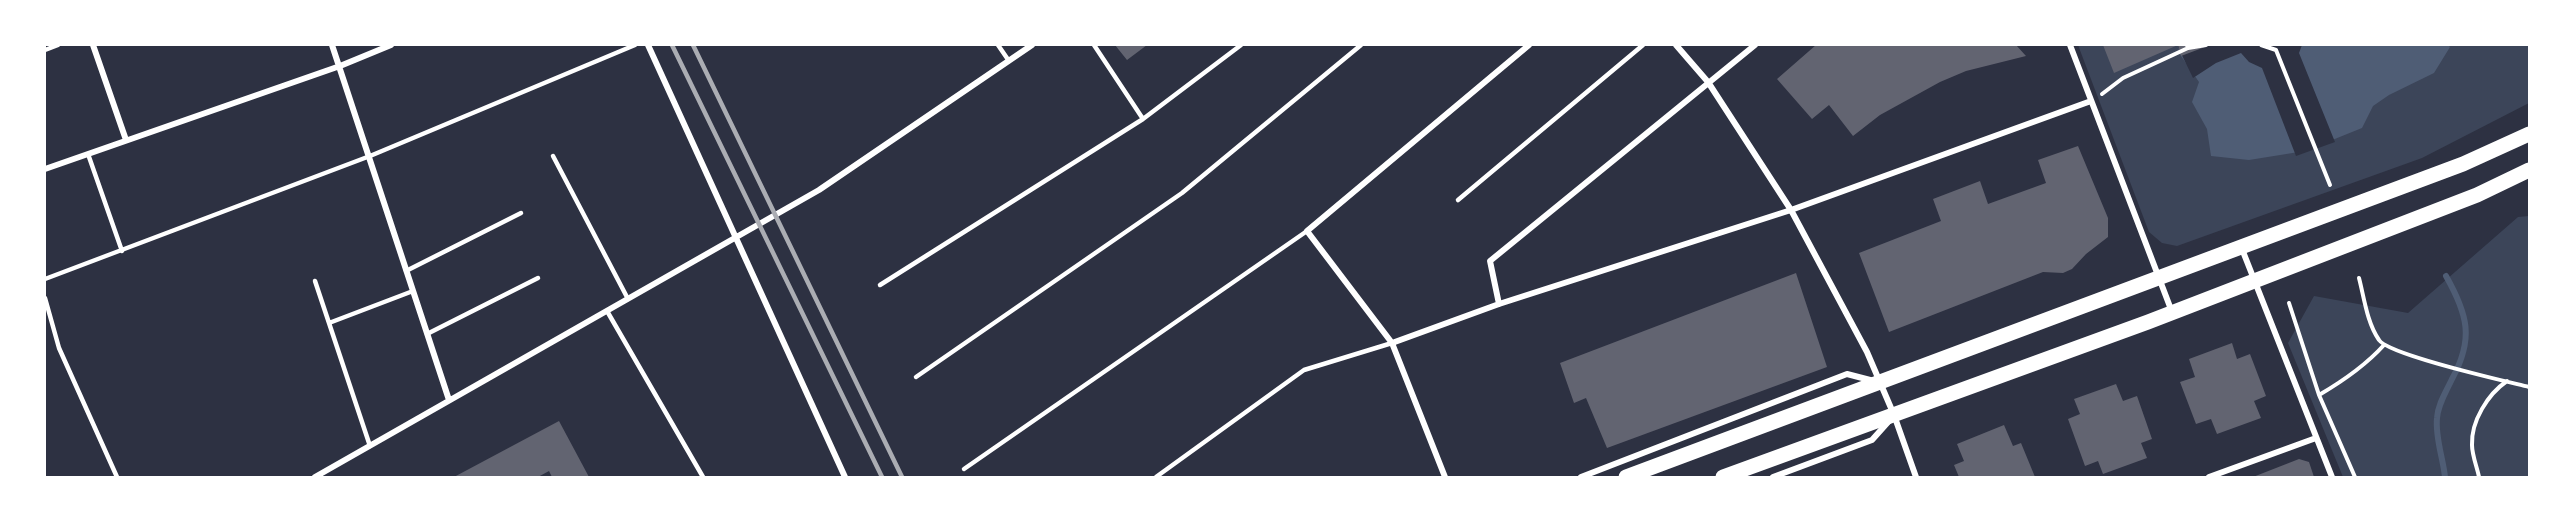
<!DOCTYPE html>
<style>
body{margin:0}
#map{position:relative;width:2574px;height:522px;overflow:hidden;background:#2d3142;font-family:"Source Sans 3",sans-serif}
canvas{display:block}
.frame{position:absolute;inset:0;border:46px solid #fff;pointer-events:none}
</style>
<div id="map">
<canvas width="2574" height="522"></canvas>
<div class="frame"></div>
</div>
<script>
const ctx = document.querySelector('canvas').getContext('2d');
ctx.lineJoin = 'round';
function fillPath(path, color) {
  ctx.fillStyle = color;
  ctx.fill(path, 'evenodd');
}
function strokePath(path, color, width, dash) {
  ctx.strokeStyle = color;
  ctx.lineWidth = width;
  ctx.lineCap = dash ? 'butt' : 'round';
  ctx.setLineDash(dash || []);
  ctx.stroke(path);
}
fillPath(new Path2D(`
 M2078,45H2529V103L2422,158L2177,246L2162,243L2149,232Z
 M2529,216V477H2343L2288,343L2314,296L2408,313L2518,217Z`), '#3c4559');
fillPath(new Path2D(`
 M2177,45H2448L2450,47L2434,73L2389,95L2373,106L2362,128L2305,151L2249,160L2211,156L2207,129L2192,102L2199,82L2181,56Z`), '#4f5d75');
fillPath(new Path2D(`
 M2177,45H2302L2299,53L2335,142L2296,156L2262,68L2249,62L2241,53L2216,63L2193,78Z`), '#2d3142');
strokePath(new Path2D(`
 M2445,477C2443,458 2435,437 2437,418C2438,404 2446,392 2452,379C2474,339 2468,315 2446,276`), '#4f5d75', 6);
fillPath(new Path2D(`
 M1115,45H1147L1127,60Z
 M1816,45H2016L2026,56L1966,71L1940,82L1880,115L1853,136L1829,105L1812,119L1777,79Z
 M2103,45H2204L2205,47L2181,56L2178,45L2114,73Z
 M2078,146L2108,218V237L2086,254L2072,269L2063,273L2043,272L1889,332L1859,253L1941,221L1933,199L1980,181L1988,204L2046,183L2038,160Z
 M1796,273L1827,367L1607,448L1586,398L1574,403L1560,363Z
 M2232,343L2237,359L2250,354L2266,396L2254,401L2261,418L2217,434L2211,419L2196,424L2180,382L2195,377L2189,359Z
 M2116,384L2123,401L2137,396L2152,439L2141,443L2147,458L2103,474L2098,461L2085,466L2068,419L2080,414L2074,399Z
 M559,421L589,477H552L549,471L538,477H454Z
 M2004,425L2013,446L2021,443L2035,477H1959L1954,465L1964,461L1957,444Z
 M2299,459L2309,462L2314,477H2253Z`), '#626471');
strokePath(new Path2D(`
 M2187,45L2188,48L2206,45
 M2261,45L2276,50
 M2276,50L2330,185
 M2102,94L2123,78L2188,48
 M2359,278C2364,297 2367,323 2379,340C2389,355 2505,381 2529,387
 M2289,303L2319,395L2355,477
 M2319,395C2343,381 2365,366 2384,345
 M2479,477C2477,467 2472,455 2472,445C2471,421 2488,394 2507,381`), '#fff', 4);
strokePath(new Path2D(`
 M998,45L1009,61
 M45,50L58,45
 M1143,119L1241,45
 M88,154L122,251
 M553,156L628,299
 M1458,200L1643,45
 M406,271L521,213
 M45,279L370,156L635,45
 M315,281L370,446
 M880,285L1143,119L1094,45
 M45,298L59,348L117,477
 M607,311L703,477
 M329,323L413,291
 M427,334L538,278
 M916,377L1182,193L1361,45
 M964,469L1307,231
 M1156,477L1304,370L1392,343`), '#fff', 4.5);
strokePath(new Path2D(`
 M93,45L126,140
 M332,45L449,400
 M648,45L845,477
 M1676,45L1708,82L1791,210L1867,352L1894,415L1916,477
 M2070,45L2172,312
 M45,169L340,66L391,45
 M2242,249L2332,477
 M1499,304L1490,261L1755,45
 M1392,343L1499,304L1791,210L2091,101
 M315,477L819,190L1032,45
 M1445,477L1392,343L1307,231L1529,45
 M1581,477L1847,374L1874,381
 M1773,477L1872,440L1889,421
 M2209,477L2316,438`), '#fff', 6);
strokePath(new Path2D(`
 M1626,477L2463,164L2529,134
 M1723,477L2148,322L2477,195L2529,170`), '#fff', 15);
strokePath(new Path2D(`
 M672,45L882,477
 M693,45L902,477`), '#abadb3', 4.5);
</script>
